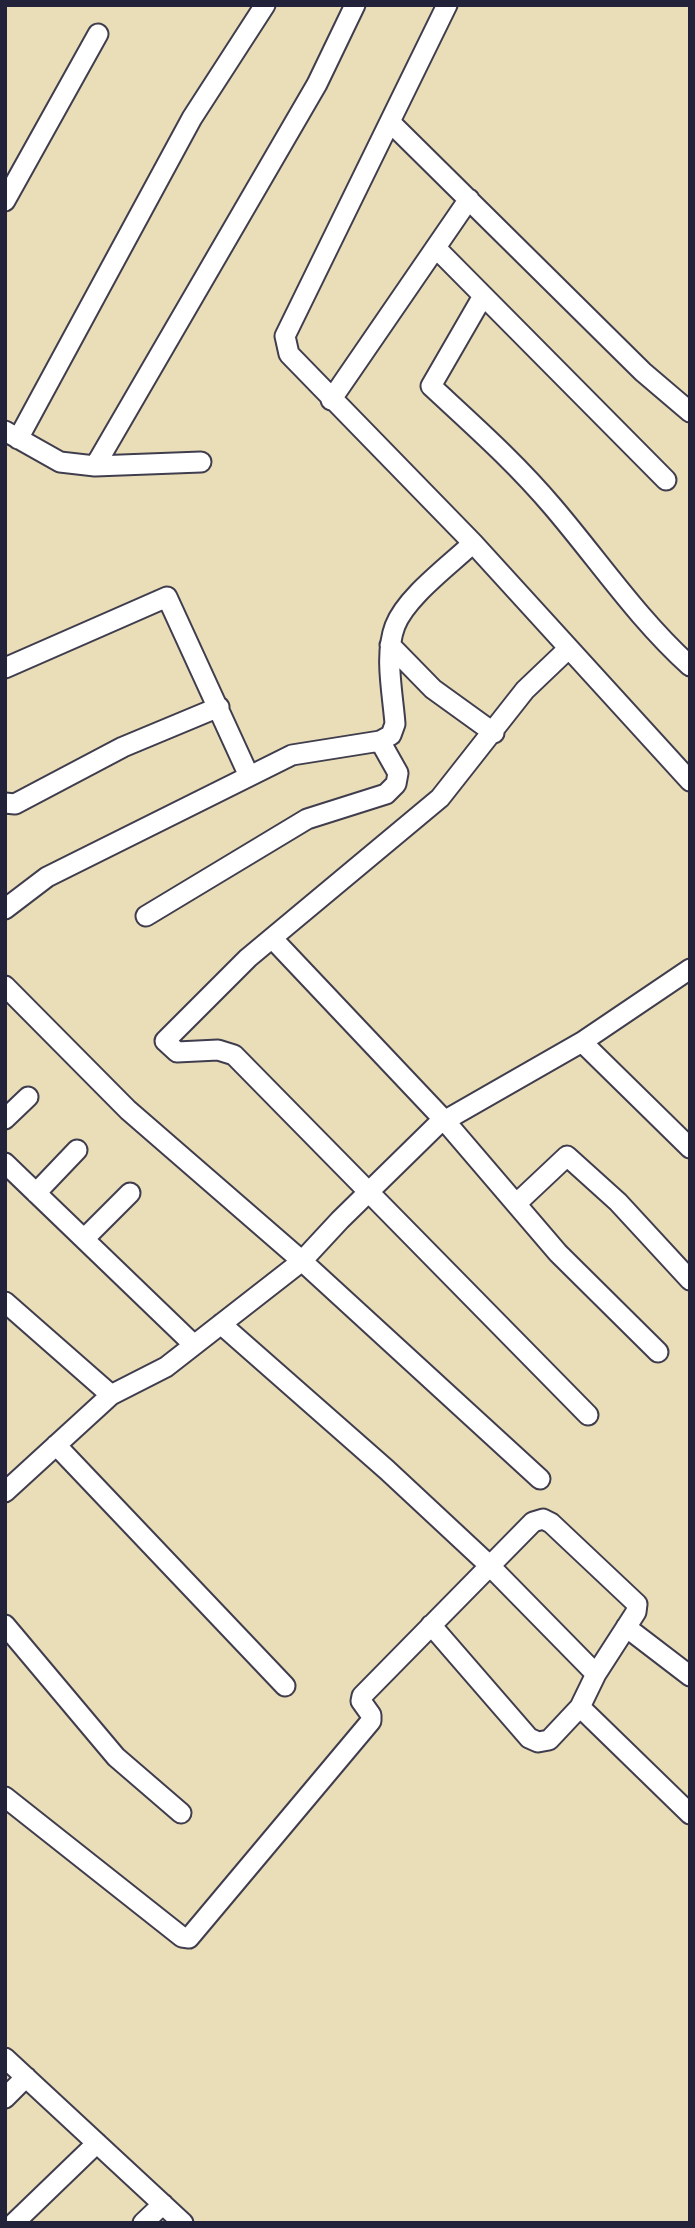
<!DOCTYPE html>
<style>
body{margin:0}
#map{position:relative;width:695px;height:2228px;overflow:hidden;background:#eadeb9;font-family:Pangolin,sans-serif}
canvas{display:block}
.frame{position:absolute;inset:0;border:7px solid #22223b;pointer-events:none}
</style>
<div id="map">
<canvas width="695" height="2228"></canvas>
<div class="frame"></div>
</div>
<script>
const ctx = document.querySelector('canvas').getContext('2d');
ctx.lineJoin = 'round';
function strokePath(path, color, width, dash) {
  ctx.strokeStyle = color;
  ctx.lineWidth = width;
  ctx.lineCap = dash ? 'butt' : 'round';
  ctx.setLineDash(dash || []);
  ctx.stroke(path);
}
const minor = new Path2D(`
 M447,5L285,336L289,354L473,543L690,781
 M390,122L643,372L690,412
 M5,201L98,34
 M436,248L666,480
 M483,296L431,386C473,425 516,463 553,507C599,561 638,619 690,666
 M331,400L469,199
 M5,431L60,462L95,466L201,462
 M18,439L192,118L265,5
 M95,466L317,84L355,5
 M390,645L433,689L494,733
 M568,649L525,690L440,798L248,958L165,1041L177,1052L218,1050L234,1055L588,1415
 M5,668L167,597L249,776
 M5,803L15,804L123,747L219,707
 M5,909L47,877L292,755L380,741L391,735L395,724C393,695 384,655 395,626C406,597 450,565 473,543
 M146,916L307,819L386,794L396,784L398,773L380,741
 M272,938L445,1121L558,1253L658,1352
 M5,986L128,1110L302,1261L540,1479
 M582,1042L690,1148
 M5,1119L28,1097
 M5,1163L194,1345
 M36,1193L77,1150
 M516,1204L567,1156L618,1202L690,1280
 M84,1239L130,1193
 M5,1302L111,1395
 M221,1324L387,1470L489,1565L596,1674
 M56,1445L285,1686
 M5,1492L111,1395L166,1367L302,1261L340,1220L437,1125L582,1042L690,969
 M5,1625L116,1757L181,1813
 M626,1627L690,1676
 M580,1707L690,1814
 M5,1797L182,1937L189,1938L371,1721V1715L361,1701L362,1696L533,1522L543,1519L551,1523L637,1604L636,1612L596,1674L580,1707L549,1740L538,1742L529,1738L431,1625
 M5,2058L183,2223
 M5,2098L26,2077
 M14,2223L97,2143
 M143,2223L163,2204`);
strokePath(minor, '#403e4e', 23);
strokePath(minor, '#fff', 19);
</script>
